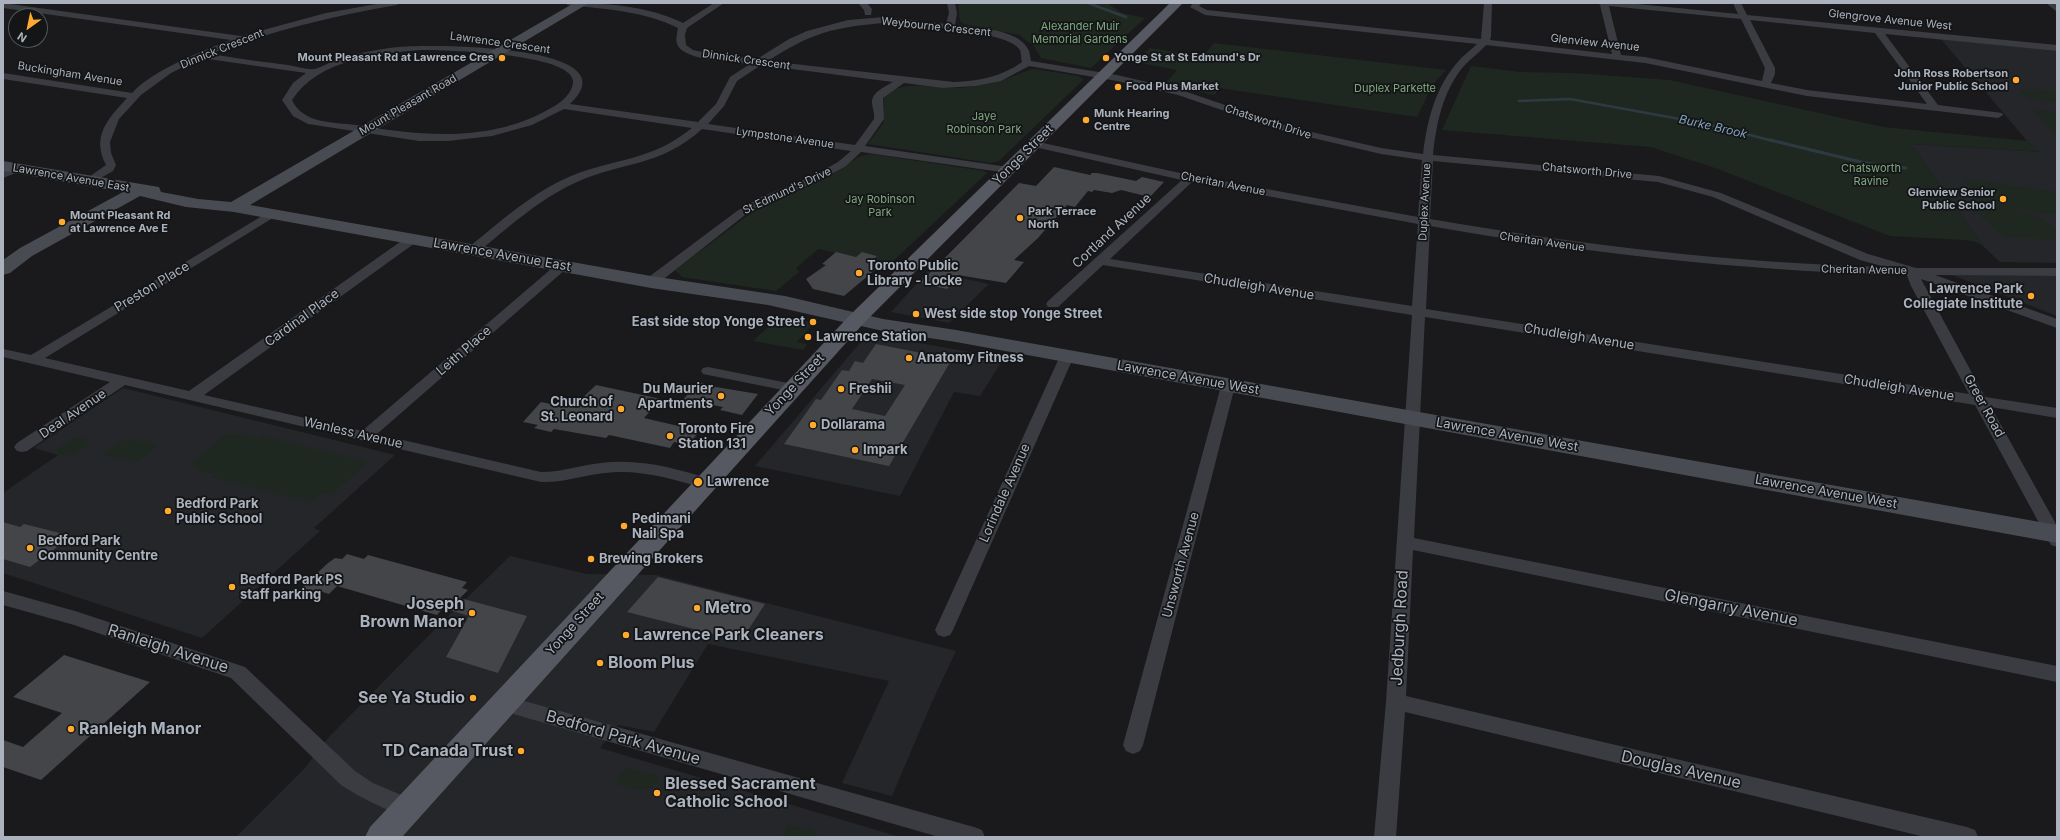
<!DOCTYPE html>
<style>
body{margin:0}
#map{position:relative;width:2060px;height:840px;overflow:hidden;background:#1a1a1c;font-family:Inter,sans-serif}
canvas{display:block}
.frame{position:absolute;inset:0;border:4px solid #abb2bd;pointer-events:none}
.north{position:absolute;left:8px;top:8px;width:40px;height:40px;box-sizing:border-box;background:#141517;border:1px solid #505459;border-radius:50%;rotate:213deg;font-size:11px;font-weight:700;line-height:16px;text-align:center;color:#abb2bd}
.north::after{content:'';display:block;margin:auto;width:14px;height:18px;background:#ffaa2f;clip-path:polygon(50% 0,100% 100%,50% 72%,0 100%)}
</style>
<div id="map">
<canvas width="2060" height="840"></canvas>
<div class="frame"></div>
<div class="north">N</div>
</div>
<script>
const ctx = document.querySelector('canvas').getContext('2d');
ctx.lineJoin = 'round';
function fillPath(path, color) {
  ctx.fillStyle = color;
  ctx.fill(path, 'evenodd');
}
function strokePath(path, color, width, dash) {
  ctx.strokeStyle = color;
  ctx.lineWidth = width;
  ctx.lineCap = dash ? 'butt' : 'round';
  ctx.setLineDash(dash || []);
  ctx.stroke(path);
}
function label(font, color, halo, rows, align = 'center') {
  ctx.font = font + ' Inter,sans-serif';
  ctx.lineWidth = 3.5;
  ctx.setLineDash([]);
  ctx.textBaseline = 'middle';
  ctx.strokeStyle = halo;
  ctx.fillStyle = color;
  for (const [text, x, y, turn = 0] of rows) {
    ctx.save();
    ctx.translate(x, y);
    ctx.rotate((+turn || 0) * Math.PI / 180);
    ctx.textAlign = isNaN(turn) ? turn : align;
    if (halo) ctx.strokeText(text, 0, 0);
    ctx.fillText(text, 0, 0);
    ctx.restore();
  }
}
fillPath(new Path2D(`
 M1941,39L2057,51V263L2000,262L1983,246L1911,144L2041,152L2027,141Z
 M928,271L989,284L949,323L891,312Z
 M1952,275L2057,276V316Z
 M874,335L1004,358L980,396L954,392L900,496L755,466L865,337Z
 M123,388L395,455L314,528L320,531L202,638L3,573V493L58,455L34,448Z
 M510,556L587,574L656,575L956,651L932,702L892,796L842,783L889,681L708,644L654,732L618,725L600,748L900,837H236L303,770L329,737L439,625Z`), '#252629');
fillPath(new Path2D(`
 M958,3H1107L1122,13L1145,18L1091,68L1041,58L1034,46L1019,35L964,24L960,21Z
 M1214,43L1446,70L1433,84L1417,117L1219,88L1215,95L1164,85L1177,70L1136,62L1150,48L1203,56Z
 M1471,66L1520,72L1573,73L1669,80L1883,127L2027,141L2042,152L1911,144L1983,246L1976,242L1965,240L1890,236L1718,169L1651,147L1442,130Z
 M1034,69L1078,76L1083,79L1082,81L999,161L991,163L868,144L884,122V98C899,79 930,88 951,88C969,88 986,85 1003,80C1014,77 1023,71 1034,69Z
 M2028,88L2057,93V102L2028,99L2020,90L2031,91Z
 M2033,109L2057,112V135H2055Z
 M871,154L984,171L987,173L889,265L872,261L877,256L862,252L856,257L818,249L796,268L799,272L776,291L682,277L675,270L755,210L828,177L860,156Z
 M1964,179L2057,192V215L1999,207C2020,212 2040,214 2057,229V240L2004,237L1970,207H1997L1979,204Z
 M779,317L814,323L797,342L807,344L803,350L753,341Z
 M235,433L259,439L262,436L368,462L334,493L319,495L311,502L211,477L216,473L199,472L192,463L225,435Z
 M75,438L87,439L88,444C79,453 71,456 59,455L56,450Z
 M133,440L158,445L137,462L104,454L120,442Z
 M628,768L658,776V780L653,788L639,790L617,784C618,777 622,770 628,768Z
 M789,824L814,831L818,837H782Z`), '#1f2820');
strokePath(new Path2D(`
 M1088,3L1126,17
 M1519,101L1570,99L1707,124L1773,141`), '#2e3a42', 2.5);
strokePath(new Path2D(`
 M1770,140L1865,163L1906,168`), '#2e3a42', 3);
fillPath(new Path2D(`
 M1054,167L1090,175L1092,173H1097L1136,181L1142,177L1164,182L1150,197L1121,190L1112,193L1094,190L1092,192L1088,191L1075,207L1067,205L1038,238L1014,260L1024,262L1006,283L958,275L947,289L920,283L1019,183L1036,186Z
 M836,252L856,257L862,252L877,256L872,261L882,264L844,296L813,289L806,279L826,265L822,264Z
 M876,344L952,359L889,466L784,444L816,399L821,400L842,370L849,371L855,361L863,363ZM872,379L905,385L885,416L852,409Z
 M699,382L716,387L758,394L742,415L720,410L723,407L696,402L693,405L680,403Z
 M596,385L661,399L644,418L700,431L688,445L674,442L670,448L609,435L606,438L554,429L551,432L534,428L538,425L523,422L541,402L556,405L560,402L575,405Z
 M3,522L20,527L24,524L72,536L30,567L3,559Z
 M347,554L364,559L368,555L467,582L462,588L468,590L460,598L527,616L498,673L446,657L469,616L443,608L437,615L337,586L329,594L316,590L311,595L298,591L328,563L335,558L342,559Z
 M658,577L765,604L741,641L627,612Z
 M64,655L150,682L41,780L3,767V740L23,747L62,713L13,697Z`), '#434549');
fillPath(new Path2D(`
 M3,3L241,36L326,13L382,3H401L397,5C333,16 271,31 210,54C236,58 262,62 288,65C295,66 307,70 315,69C322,67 330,62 337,60C357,53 378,49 399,47C424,44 636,43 570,104L698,122L716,104L730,77L750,64C734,62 687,61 678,46C675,41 677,34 678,28C644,11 606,9 568,5L564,3C604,3 646,5 683,23L714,3H724L687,28L685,35L686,45L693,50L702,52L757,59L789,39L807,31L848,20L884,17L946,24L949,13L947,3H955L957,13L955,25C974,27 1018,29 1028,49C1030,52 1030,57 1031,61L1117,75L1181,90L1290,127L1381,148L1423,154C1427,121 1435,89 1456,64C1462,56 1470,51 1477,44L1205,15L1190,7L1193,3H1202L1199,6L1207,10L1481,39L1484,3H1492L1491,37L1490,40L1612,54L1600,5L1598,3H1627L1738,14L1733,3H1741L1747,15L2057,45V51L1885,34L1938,105L2002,113L2003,115L1998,118L1807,96L1645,63L1486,45C1479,53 1470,59 1463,67C1443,91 1436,124 1433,155L1659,176L1721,193L1868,254L1916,268H2057V276L1935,275L2057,319V328L1921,279L1985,397L2057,408V418L1991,407L2057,526V547L2051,545L1975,405L1425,317L1414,538L2057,666V682L1413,550L1406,696L1967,827L1975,830L1978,837H1925L1405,712L1396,837H1374L1386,702L1412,315L1103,265L1058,307H1048L1046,304L1048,301L1182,180L1030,146L1029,144L1034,141L1180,173L1418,217L1422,160L1381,154L1283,131L1178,95L1117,81L1029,66L1001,81L976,86L943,88L904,83L883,98L884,119L865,146L1008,167L1013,170L1012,172L1008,173L861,152L846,166L819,181L769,201L745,215L656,285H646L645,282L646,279L737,211L761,197L811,177L838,162L851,151L702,129C660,167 624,161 577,182C539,199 509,227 477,253H469L467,250L469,247C501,221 533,192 571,176C616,158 651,161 692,128L564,109L532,125L492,136L448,141H419L308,124L293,116L282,100L293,83L306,73L201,58L171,73L141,95L119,119L110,142L111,153L116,165L113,171L90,184L86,183L84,181L86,179L106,165C91,136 108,119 127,98L3,79V73L132,93C153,70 202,51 231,40L3,8ZM1609,6L1741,19L1765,68L1762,81L1645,57L1621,55ZM1750,20L1875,33L1927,104L1807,90L1771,83L1775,74V68ZM884,23C908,25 1009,30 1020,50C1021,53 1021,59 1022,62C1001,77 979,81 954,82L768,61C811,33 834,27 884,23ZM421,50C443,50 571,53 573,81C573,93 561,103 551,108C491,143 422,136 356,125C333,122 303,124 292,100C319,59 376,54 421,50ZM761,65L893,82C886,86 872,92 872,102C872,108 875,112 874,119L855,145L708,124L724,106L737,81ZM1433,161L1658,182L1713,197L1860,260L1885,267C1732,263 1581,245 1430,219ZM1192,182L1418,224L1412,306L1110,259ZM1430,226C1584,253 1738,270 1894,275L1900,271L1906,273L1911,286L1969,394L1426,309Z
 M858,3H867L872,9L871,15H865L864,10Z
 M2046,3H2055L2057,5V12Z
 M17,166L21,167L22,169L21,171L3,178V171Z
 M272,210L278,214L276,216L45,358L189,391L407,237H415L417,240L415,243L204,395L362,431L558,263H566L568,266L566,269L377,434L541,472C562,472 581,465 601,463C639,458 675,468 710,479L712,483L710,487L704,488C671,479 640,469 605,473C583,475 563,483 541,482L125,385L27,451L22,452L17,451L14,447L17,443L110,382L3,357V349L31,355Z
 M1067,352L1072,353L1074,356L953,630L950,635L944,637L938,635L935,630L1060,356L1062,353Z
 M708,367L798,385L800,388L798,391L793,392L703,374L701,371L703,368Z
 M1228,382L1233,383L1235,386L1143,745L1140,751L1133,754L1126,751L1123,745L1221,386L1223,383Z
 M3,591L75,611L245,667L355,771L373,783L415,801L418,808L415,815L407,818C384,809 361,798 341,785L231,678L74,625L3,605Z
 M503,695L974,827L982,830L985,837H939L503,711L496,709L493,703L496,697Z`), '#3a3c42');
fillPath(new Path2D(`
 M574,3H589L250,205L651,276L785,296L883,319L956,330L2057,525V543L956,342L883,331L768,305L651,288L234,212L186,207L140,196L32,256L10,273L3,275V260L20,248L123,192L3,171V161L159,187L161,192L198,199L231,202Z`), '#484b52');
fillPath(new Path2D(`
 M1170,3H1183L863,324L402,837H365L370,827L849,316Z`), '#565961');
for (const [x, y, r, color] of [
 [502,58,4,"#ffaa2f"],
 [1106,58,4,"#ffaa2f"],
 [2016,80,4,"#ffaa2f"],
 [1118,87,4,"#ffaa2f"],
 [1086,120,4,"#ffaa2f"],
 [2003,199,4,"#ffaa2f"],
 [1020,218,4,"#ffaa2f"],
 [62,222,4,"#ffaa2f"],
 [859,273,4,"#ffaa2f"],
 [2031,296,4,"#ffaa2f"],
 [916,314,4,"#ffaa2f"],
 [813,322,4,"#ffaa2f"],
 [808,337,4,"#ffaa2f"],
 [909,358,4,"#ffaa2f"],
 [841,389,4,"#ffaa2f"],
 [721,396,4,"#ffaa2f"],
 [621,409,4,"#ffaa2f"],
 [813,425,4,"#ffaa2f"],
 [670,436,4,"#ffaa2f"],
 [855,450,4,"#ffaa2f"],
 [698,482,5,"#ffaa2f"],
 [168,511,4,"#ffaa2f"],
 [624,526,4,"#ffaa2f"],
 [30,548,4,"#ffaa2f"],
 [591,559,4,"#ffaa2f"],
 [232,587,4,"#ffaa2f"],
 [697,608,4,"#ffaa2f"],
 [472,613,4,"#ffaa2f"],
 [626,635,4,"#ffaa2f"],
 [600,663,4,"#ffaa2f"],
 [473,698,4,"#ffaa2f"],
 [71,729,4,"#ffaa2f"],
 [521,751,4,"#ffaa2f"],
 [657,793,4,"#ffaa2f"]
]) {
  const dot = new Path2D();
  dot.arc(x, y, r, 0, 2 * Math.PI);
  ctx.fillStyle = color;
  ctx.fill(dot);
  strokePath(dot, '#141517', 1.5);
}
label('11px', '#abb2bd', '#141517', [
 ["Glengrove Avenue West",1890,20,6],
 ["Weybourne Crescent",936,27,6],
 ["Lawrence Crescent",500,43,8],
 ["Glenview Avenue",1595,43,6],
 ["Dinnick Crescent",222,49,-22],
 ["Dinnick Crescent",746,60,8],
 ["Buckingham Avenue",70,74,9],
 ["Mount Pleasant Road",408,105,-30],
 ["Chatsworth Drive",1268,122,18],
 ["Lympstone Avenue",785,138,8],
 ["Chatsworth Drive",1587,171,5],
 ["Lawrence Avenue East",71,178,10],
 ["Cheritan Avenue",1223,184,11],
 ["St Edmund's Drive",787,191,-25],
 ["Duplex Avenue",1425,202,-87],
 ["Cheritan Avenue",1542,242,8],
 ["Cheritan Avenue",1864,270,1]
]);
label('11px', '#81a981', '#141517', [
 ["Alexander Muir",1080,27],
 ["Memorial Gardens",1080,40],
 ["Duplex Parkette",1395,89],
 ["Jaye",984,117],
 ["Robinson Park",984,130],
 ["Chatsworth",1871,169],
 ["Ravine",1871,182],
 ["Jay Robinson",880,200],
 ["Park",880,213]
]);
label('bold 11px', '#abb2bd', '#141517', [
 ["Mount Pleasant Rd at Lawrence Cres",494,58,"right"],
 ["Yonge St at St Edmund's Dr",1114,58],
 ["John Ross Robertson",2008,74,"right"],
 ["Junior Public School",2008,87,"right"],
 ["Food Plus Market",1126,87],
 ["Munk Hearing",1094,114],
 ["Centre",1094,127],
 ["Glenview Senior",1995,193,"right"],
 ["Public School",1995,206,"right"],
 ["Park Terrace",1028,212],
 ["North",1028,225],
 ["Mount Pleasant Rd",70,216],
 ["at Lawrence Ave E",70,229]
], 'left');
label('italic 12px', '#80a3ba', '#141517', [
 ["Burke Brook",1713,127,13]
]);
label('13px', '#abb2bd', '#141517', [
 ["Yonge Street",1023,155,-45],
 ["Cortland Avenue",1112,231,-43],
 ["Lawrence Avenue East",502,255,10],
 ["Preston Place",152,287,-31],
 ["Chudleigh Avenue",1259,287,9],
 ["Cardinal Place",302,318,-36],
 ["Chudleigh Avenue",1579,337,9],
 ["Leith Place",464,351,-41],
 ["Lawrence Avenue West",1188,378,10],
 ["Yonge Street",795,385,-47],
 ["Chudleigh Avenue",1899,388,9],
 ["Greer Road",1984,406,61],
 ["Deal Avenue",73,414,-34],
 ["Wanless Avenue",353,433,13],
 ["Lawrence Avenue West",1507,435,10],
 ["Lawrence Avenue West",1826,492,10],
 ["Lorindale Avenue",1005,493,-66],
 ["Unsworth Avenue",1181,565,-75],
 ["Yonge Street",575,624,-48]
]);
label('bold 13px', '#abb2bd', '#141517', [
 ["Toronto Public",867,266],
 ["Library - Locke",867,281],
 ["Lawrence Park",2023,289,"right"],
 ["Collegiate Institute",2023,304,"right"],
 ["West side stop Yonge Street",924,314],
 ["East side stop Yonge Street",805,322,"right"],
 ["Lawrence Station",816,337],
 ["Anatomy Fitness",917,358],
 ["Du Maurier",713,389,"right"],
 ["Apartments",713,404,"right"],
 ["Freshii",849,389],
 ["Church of",613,402,"right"],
 ["St. Leonard",613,417,"right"],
 ["Dollarama",821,425],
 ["Toronto Fire",678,429],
 ["Station 131",678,444],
 ["Impark",863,450],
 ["Lawrence",707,482],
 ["Bedford Park",176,504],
 ["Public School",176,519],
 ["Pedimani",632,519],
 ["Nail Spa",632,534],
 ["Bedford Park",38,541],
 ["Community Centre",38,556],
 ["Brewing Brokers",599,559],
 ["Bedford Park PS",240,580],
 ["staff parking",240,595]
], 'left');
label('bold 16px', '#abb2bd', '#141517', [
 ["Joseph",464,604,"right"],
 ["Brown Manor",464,622,"right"],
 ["Metro",705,608],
 ["Lawrence Park Cleaners",634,635],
 ["Bloom Plus",608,663],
 ["See Ya Studio",465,698,"right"],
 ["Ranleigh Manor",79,729],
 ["TD Canada Trust",513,751,"right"],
 ["Blessed Sacrament",665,784],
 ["Catholic School",665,802]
], 'left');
label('16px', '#abb2bd', '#141517', [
 ["Glengarry Avenue",1731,608,11],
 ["Jedburgh Road",1400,628,-87],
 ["Ranleigh Avenue",168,649,18],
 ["Bedford Park Avenue",623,738,16],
 ["Douglas Avenue",1681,770,13]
]);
</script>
